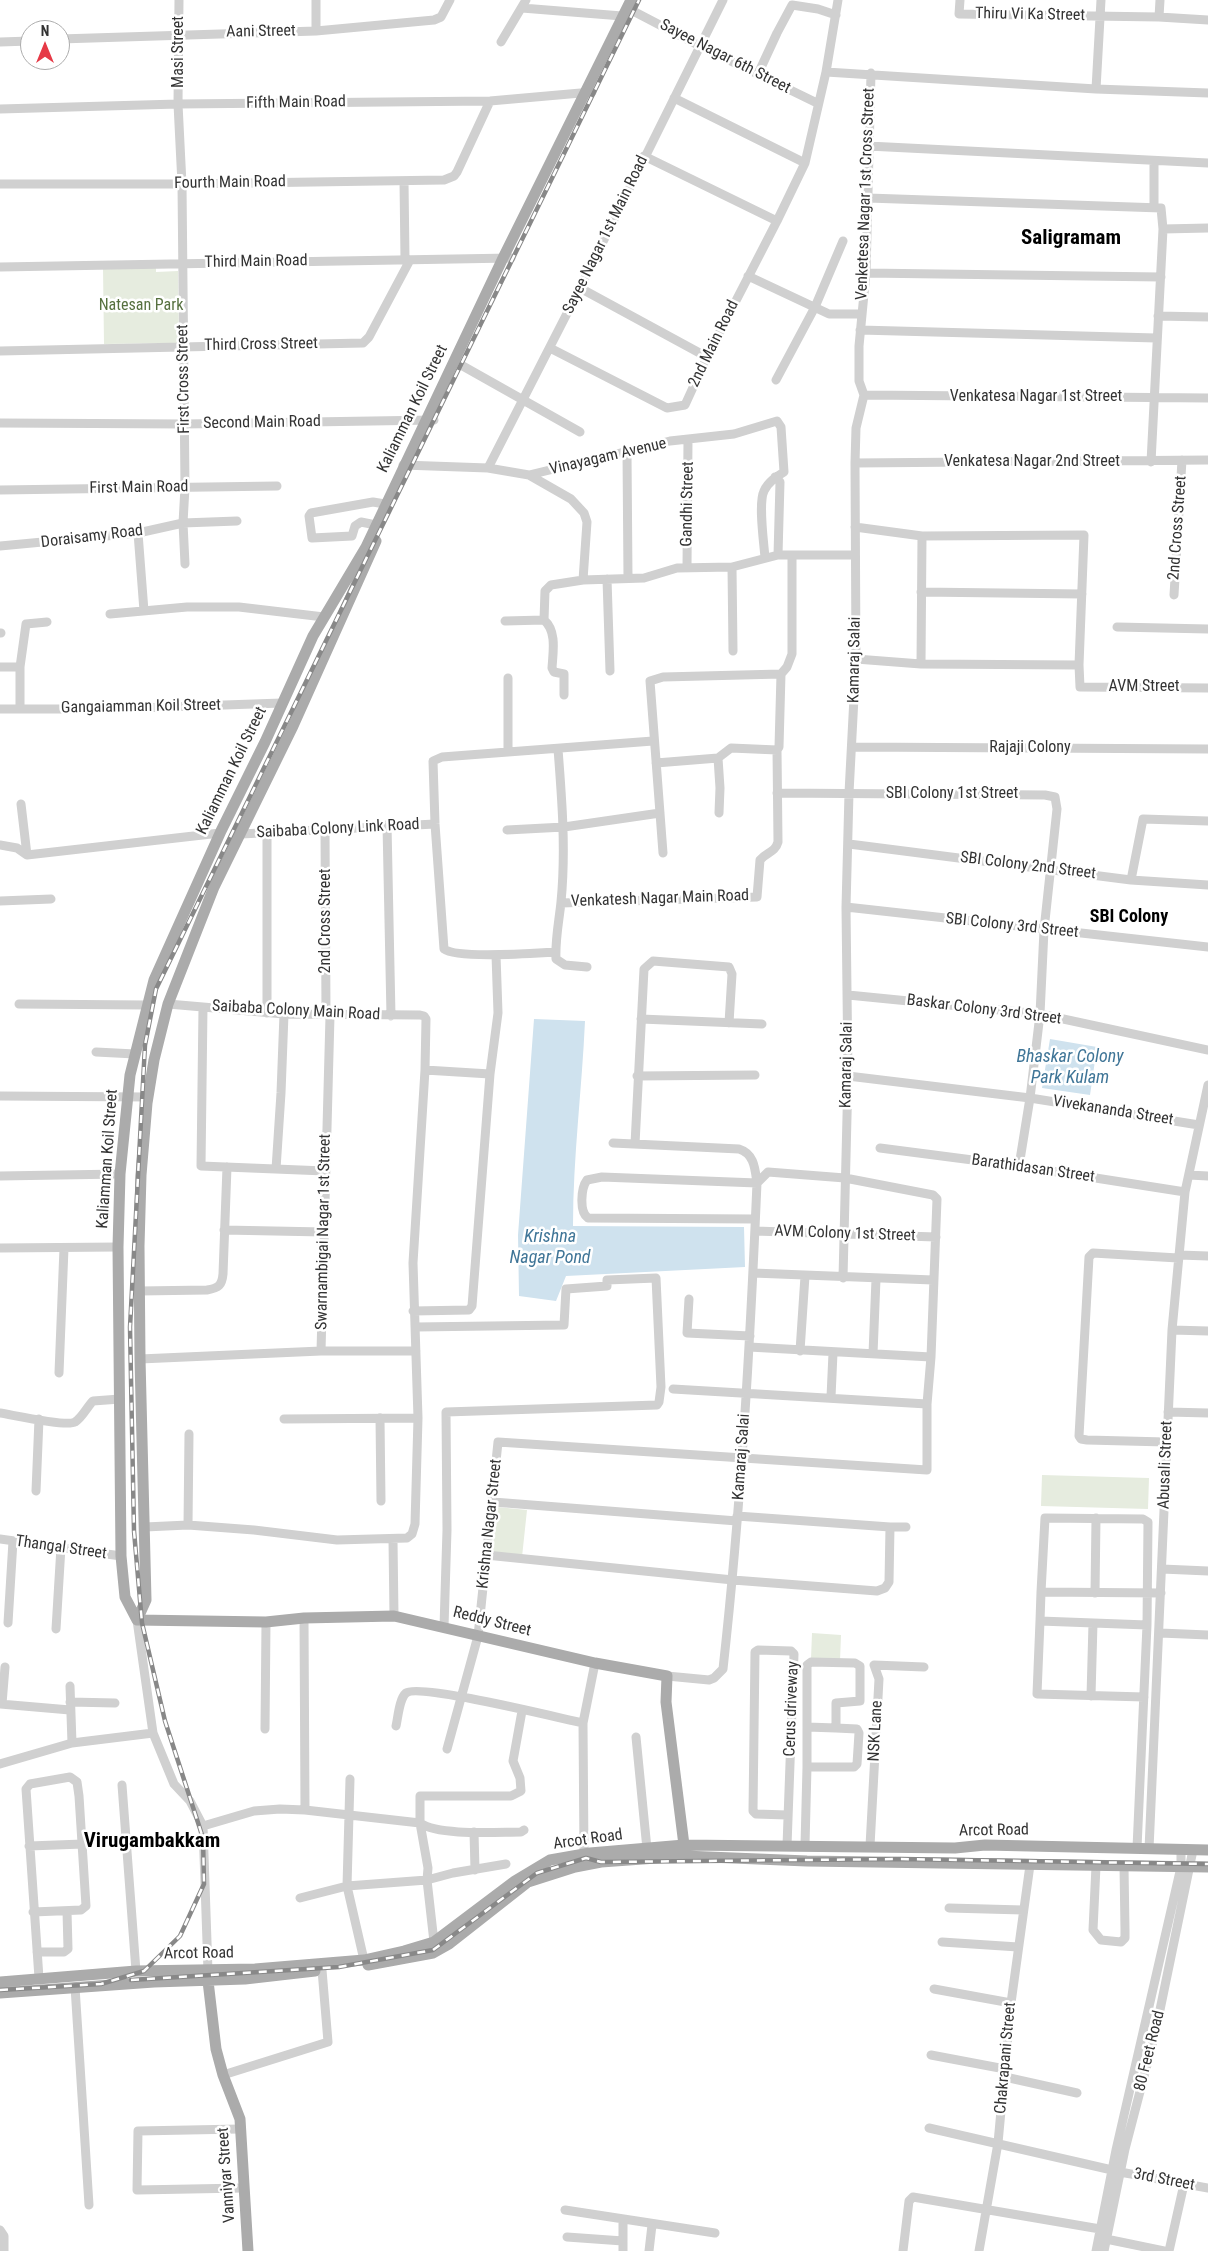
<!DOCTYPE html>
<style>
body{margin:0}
#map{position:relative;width:1208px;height:2251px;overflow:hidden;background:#fff;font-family:"Roboto Condensed",sans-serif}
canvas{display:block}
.north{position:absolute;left:20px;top:20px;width:50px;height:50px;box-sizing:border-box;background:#fff;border:1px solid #adadad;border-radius:50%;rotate:0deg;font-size:14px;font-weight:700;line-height:20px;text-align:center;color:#333}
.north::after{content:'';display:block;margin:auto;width:18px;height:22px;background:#e63946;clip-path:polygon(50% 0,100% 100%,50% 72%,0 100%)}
</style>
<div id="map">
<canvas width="1208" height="2251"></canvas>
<div class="north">N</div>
</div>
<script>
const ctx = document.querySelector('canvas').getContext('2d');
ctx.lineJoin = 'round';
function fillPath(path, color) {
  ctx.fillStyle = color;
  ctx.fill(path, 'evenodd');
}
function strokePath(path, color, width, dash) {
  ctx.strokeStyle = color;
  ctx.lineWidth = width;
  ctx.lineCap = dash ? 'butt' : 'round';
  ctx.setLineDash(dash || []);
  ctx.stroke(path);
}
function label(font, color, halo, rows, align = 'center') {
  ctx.font = font + ' "Roboto Condensed",sans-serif';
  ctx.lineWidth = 5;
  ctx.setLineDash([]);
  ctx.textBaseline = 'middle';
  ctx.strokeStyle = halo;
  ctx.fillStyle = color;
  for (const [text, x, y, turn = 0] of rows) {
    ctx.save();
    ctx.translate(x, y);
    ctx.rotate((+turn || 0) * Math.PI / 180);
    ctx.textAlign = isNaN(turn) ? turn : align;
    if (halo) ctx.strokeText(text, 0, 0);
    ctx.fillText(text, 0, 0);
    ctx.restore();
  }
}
fillPath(new Path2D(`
 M156,267V272L178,271L179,343L104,344L103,268Z
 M1042,1475L1149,1478L1148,1509L1041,1506Z
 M497,1507L527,1510L522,1557L492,1554Z
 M812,1633L841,1635L840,1661L811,1659Z`), '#e6ecdf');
fillPath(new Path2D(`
 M534,1019L585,1021C582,1089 573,1157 573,1226L744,1227L745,1267L566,1276L556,1301L519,1296L518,1235Z
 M1050,1039L1097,1047L1090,1095L1042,1088Z`), '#cfe2ee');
strokePath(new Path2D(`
 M179,0L178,104L182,184L185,487L183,523L185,564
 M316,0V31
 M960,0L959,14L1159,17L1208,20
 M522,8L622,16
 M633,11L700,46L817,103
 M1159,17L1160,0
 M60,39L316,31L434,20L441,17L450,0
 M0,42L30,41
 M501,42L526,0
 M826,72L1096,89L1208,93
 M758,74L777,33L792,5L818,9L836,15
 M1096,89L1101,0
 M674,98L805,163
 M0,109L178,104L490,101L592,92
 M868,146L1208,163
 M644,156L777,221
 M404,181L405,259
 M0,184H182L444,180L454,176L457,172L490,101
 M868,198L1161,208L1163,229L1151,462
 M1154,207V161
 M1163,229L1208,228
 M0,267L511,258
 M866,273L1161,277
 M748,276L829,314H861
 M580,288L707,357
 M1158,316L1208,317
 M860,330L1156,338
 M550,348L667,408L685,405L707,357L777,221L805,163L826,72L838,0
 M0,351L363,343L369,337L410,260
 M461,365L580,432
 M776,380L815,307L843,241
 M864,395L1208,398
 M0,423L185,424L434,420
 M627,453L628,578
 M855,463L1208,460
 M403,465L488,468L529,475L571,499L584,513L587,522L583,580L644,578L677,568L732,567L778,555H855
 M488,468L580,288L723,0
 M529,475L670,441L734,434L777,421L781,427L784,472C776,477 768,482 764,491C758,503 764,543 765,558
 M775,477L780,482L778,555
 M0,490L277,486
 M376,525L361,522L355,526L352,536L312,538L309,516L311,513L373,502L385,504
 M855,527L922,536L1084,535L1079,665L1080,687L1208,688
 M138,533L144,611
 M0,546L138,533L183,523L237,521
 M687,567L688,440
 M732,567L733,651
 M607,579L610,671
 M921,592L1082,594
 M1174,595L1182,460
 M110,614L187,607H239L324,617
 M505,621L544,620
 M1117,627L1208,629
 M0,633H1
 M856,659L921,664L1079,665
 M921,664L922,536
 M0,667H20
 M781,674L787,667L792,654V556
 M508,678V751
 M564,695V674L554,672L552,668C553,652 557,631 544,620L545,591L551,585L583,580
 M0,709H109L282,703
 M20,709V667L26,624L47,622
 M852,747L1208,749
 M558,749C562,800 566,851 561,902C559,922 555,939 556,959L565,965L587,967
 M718,758L720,788L719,813
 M656,763L718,758L731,748L777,750
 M777,793L1045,795L1055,797L1057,809L1044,930L1040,1014L1030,1098L1019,1166
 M21,804L27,855
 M387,825L391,1016
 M325,829L326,1014
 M507,830L564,827L660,813
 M267,833V1013
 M241,834L435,824
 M849,844L1131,880L1208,885
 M0,845L17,848L27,855L220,833
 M663,853L650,681L663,677L781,674
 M1131,880L1143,819L1208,821
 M0,901L51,899
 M561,903L757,897L760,860C766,852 775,853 778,842L777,750L779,747L781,674
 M846,907L1208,947
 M555,952C536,953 457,959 444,949L435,824L433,761L442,757L653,741
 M848,995L1040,1014L1208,1050
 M19,1004L146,1005
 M203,1007L201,1166L325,1171
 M641,1019L762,1024
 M96,1052L135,1054
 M425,1070L490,1074
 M637,1076L755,1075
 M848,1076L1030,1098L1199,1125
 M0,1096L148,1097
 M613,1143L739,1149C755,1154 755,1170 757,1183C750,1345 741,1507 723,1669L714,1678L709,1680L667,1676
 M635,1144L644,969L653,961L729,967L732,974L729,1023
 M880,1148L1019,1166L1185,1192
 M276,1169L281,1093L284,1014
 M1189,1175L1208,1176
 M0,1176L120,1174
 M755,1219L588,1218C579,1212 581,1188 587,1180L602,1177L757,1183
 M224,1230L324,1232
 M755,1231L936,1237
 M0,1248L118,1247
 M1179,1255L1208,1256
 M753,1273L933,1280
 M843,1278L848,1076L846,907L849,793L856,659L855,463L856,428L864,395L859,381V346L866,273L871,73
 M140,1291L207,1290C219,1288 222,1285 223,1274L227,1167
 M689,1299L687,1333L750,1336
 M413,1311L469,1310L472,1306L490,1074L498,1013L496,955
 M416,1327L564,1325L566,1289L607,1286V1280L656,1278L661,1387L659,1402L657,1405L446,1412L447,1530L444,1627
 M1172,1330L1208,1331
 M749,1347L931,1357
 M321,1351L330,1016
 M800,1351L805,1276
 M873,1354L876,1279
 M140,1359L321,1351H416
 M59,1373L64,1248
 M673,1389L927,1404
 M831,1397L833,1353
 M1168,1412L1208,1413
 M0,1413C13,1415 67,1427 75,1422C82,1418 87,1407 93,1401L120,1399
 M380,1418L381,1501
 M284,1419L418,1418
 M1166,1442L1087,1440L1081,1439L1079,1436L1089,1257L1093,1253L1178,1258
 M36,1491L39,1419
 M493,1502L737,1521
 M737,1516L890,1527
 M188,1525L189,1434
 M145,1527L188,1525L254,1530L337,1540L407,1538L412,1534L415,1524L418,1418L413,1263L425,1070L426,1019L424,1016L420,1015L284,1014L168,1004
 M0,1539L121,1556
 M393,1540L394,1616
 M486,1555L733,1580L877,1591L885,1588L889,1582L890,1527H906
 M1162,1569L1208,1571
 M1041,1592L1045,1518L1143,1519L1148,1522L1147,1625L1137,1848
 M1095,1593L1096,1518
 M304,1618L305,1810
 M137,1620L153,1733L174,1784L190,1801L203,1826L208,1971
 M1040,1621L1041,1592L1161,1593
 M8,1623L13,1541
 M56,1629L61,1547
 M1160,1633L1208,1635
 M70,1686L72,1743
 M1091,1696L1093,1623
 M1144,1697L1037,1694L1040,1621L1147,1625
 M70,1702L115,1703
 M0,1704L70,1710
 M2,1704L5,1667
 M396,1726C398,1718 399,1699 406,1693C418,1683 559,1718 583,1723
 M265,1729L266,1622
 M636,1737L647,1849
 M447,1749L478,1636L498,1442L927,1470V1404L931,1357L937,1199L933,1195L845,1178L768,1172L757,1183
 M0,1764L72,1743L153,1733
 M807,1767V1665L811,1662L855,1663L860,1666V1701L836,1703V1728L807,1727
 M350,1779L347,1886L364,1960
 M122,1785L136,1971
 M203,1826L254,1811L280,1809L305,1810L420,1823C439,1836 496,1832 521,1832L524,1830
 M474,1832L475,1870
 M805,1845L807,1767H854L857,1764L859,1733L857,1729L836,1728
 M29,1846L83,1844
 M787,1846L794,1654L791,1651L758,1650L755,1652L753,1811L756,1814L787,1815
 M870,1846L879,1679L874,1665L924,1667
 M1149,1849L1172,1330L1185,1192L1208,1085
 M584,1854L583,1723L595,1663
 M1096,1866L1093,1930L1101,1940L1121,1942L1125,1938V1930L1124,1866
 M300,1898L347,1886L427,1880L453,1873L506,1864
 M949,1908L1023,1910
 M33,1912L81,1910L86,1906L79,1796L77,1782L70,1777L30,1784L26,1789L39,1978
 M434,1942L427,1880L428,1868L420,1823V1796H511L521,1791L520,1778L513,1761L522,1711
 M942,1942L1018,1947
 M37,1952H64L68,1949L67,1911
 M75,1987L89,2205
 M934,1989L1011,2003
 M931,2055L1005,2069
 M223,2075L328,2042L322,1970
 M1005,2077L1077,2093
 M929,2128L1112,2170
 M240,2129L138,2131L137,2190L244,2188
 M1120,2172L1208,2188
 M565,2210L715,2233
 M0,2230L4,2236V2251
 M567,2237L623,2241
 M1106,2239L1164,2251
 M623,2251V2220
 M649,2251L652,2225
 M903,2251L909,2201L913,2197L1100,2229
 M979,2251L998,2143L1011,2003L1030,1865
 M1096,2251L1116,2150L1181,1867V1850
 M1104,2251L1125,2149L1155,2034L1193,1850
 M1169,2251L1184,2184`), '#d0d0d0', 9);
strokePath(new Path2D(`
 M137,1620L125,1597L121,1556L118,1247L120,1174L130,1075L154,980L221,831L265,742L313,636L366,547L503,258L631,0
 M137,1620L146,1600L140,1359L139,1246L141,1175L147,1103L154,1060L168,1004L214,887L293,726L376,541
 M137,1620L266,1622L304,1618L394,1616L595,1663L667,1676L666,1702L684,1845
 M368,1965L433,1953L449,1944L528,1882L575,1867L601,1862L684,1856L807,1861L1208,1867
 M208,1981L216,2049L223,2075L240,2119L248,2251
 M0,1982L136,1971L255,1969L364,1960L404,1951L434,1942L515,1881L550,1860L590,1853L684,1845L955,1848L985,1845L1208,1850
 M0,1993L154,1982L245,1979L315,1971`), '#ababab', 11);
const rail = new Path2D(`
 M131,1980L339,1967L433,1950L537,1873L586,1858L601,1862L901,1859L1208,1864
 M0,1990L101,1984L144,1971L180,1936L204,1884L203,1838L165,1721L142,1623L134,1531L130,1327L145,1045L156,989L639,0`);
strokePath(rail, '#888', 4.5);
strokePath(rail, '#fff', 2.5, [8]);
label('16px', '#333', '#fff', [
 ["Thiru Vi Ka Street",1030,15,1],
 ["Aani Street",261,32,-1],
 ["Masi Street",179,52,-90],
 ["Sayee Nagar 6th Street",725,57,27],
 ["Fifth Main Road",296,103,-1],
 ["Fourth Main Road",230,183,-1],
 ["Venketesa Nagar 1st Cross Street",866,194,-88],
 ["Sayee Nagar 1st Main Road",606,235,-64],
 ["Third Main Road",256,262,-1],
 ["2nd Main Road",714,344,-64],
 ["Third Cross Street",261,345,-1],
 ["First Cross Street",184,379,-91],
 ["Venkatesa Nagar 1st Street",1036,397],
 ["Kaliamman Koil Street",413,409,-64],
 ["Second Main Road",262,423,-1],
 ["Vinayagam Avenue",608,457,-13],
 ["Venkatesa Nagar 2nd Street",1032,462],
 ["First Main Road",139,488,-1],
 ["Gandhi Street",688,504,-89],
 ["2nd Cross Street",1178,528,-86],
 ["Doraisamy Road",92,537,-7],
 ["Kamaraj Salai",855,660,-89],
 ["AVM Street",1144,687],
 ["Gangaiamman Koil Street",141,707,-1],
 ["Rajaji Colony",1030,748],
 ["Kaliamman Koil Street",232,771,-64],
 ["SBI Colony 1st Street",952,794],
 ["Saibaba Colony Link Road",338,829,-3],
 ["SBI Colony 2nd Street",1028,866,7],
 ["Venkatesh Nagar Main Road",660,899,-2],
 ["2nd Cross Street",326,921,-90],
 ["SBI Colony 3rd Street",1012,926,6],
 ["Baskar Colony 3rd Street",984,1010,7],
 ["Saibaba Colony Main Road",296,1011,3],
 ["Kamaraj Salai",847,1065,-89],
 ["Vivekananda Street",1113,1111,9],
 ["Kaliamman Koil Street",108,1159,-86],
 ["Barathidasan Street",1033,1169,8],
 ["Swarnambigai Nagar 1st Street",324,1232,-89],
 ["AVM Colony 1st Street",845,1234,2],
 ["Kamaraj Salai",742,1457,-86],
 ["Abusali Street",1166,1465,-88],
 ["Krishna Nagar Street",490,1524,-84],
 ["Thangal Street",61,1548,8],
 ["Reddy Street",492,1622,14],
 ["Cerus driveway",792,1709,-88],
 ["NSK Lane",876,1731,-87],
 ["Arcot Road",994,1831,-1],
 ["Arcot Road",588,1840,-8],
 ["Arcot Road",199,1954,-1],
 ["80 Feet Road",1150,2051,-76],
 ["Chakrapani Street",1006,2058,-85],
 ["Vanniyar Street",227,2175,-94],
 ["3rd Street",1164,2180,11]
]);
label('16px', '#56703f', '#fff', [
 ["Natesan Park",141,306]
]);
label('bold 18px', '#000', '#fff', [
 ["SBI Colony",1129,917]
]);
label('italic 18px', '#3f7597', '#fff', [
 ["Bhaskar Colony",1070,1057],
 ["Park Kulam",1070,1078],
 ["Krishna",550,1237],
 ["Nagar Pond",550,1258]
]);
label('bold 21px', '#000', '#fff', [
 ["Saligramam",1071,239],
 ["Virugambakkam",152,1842]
]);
</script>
